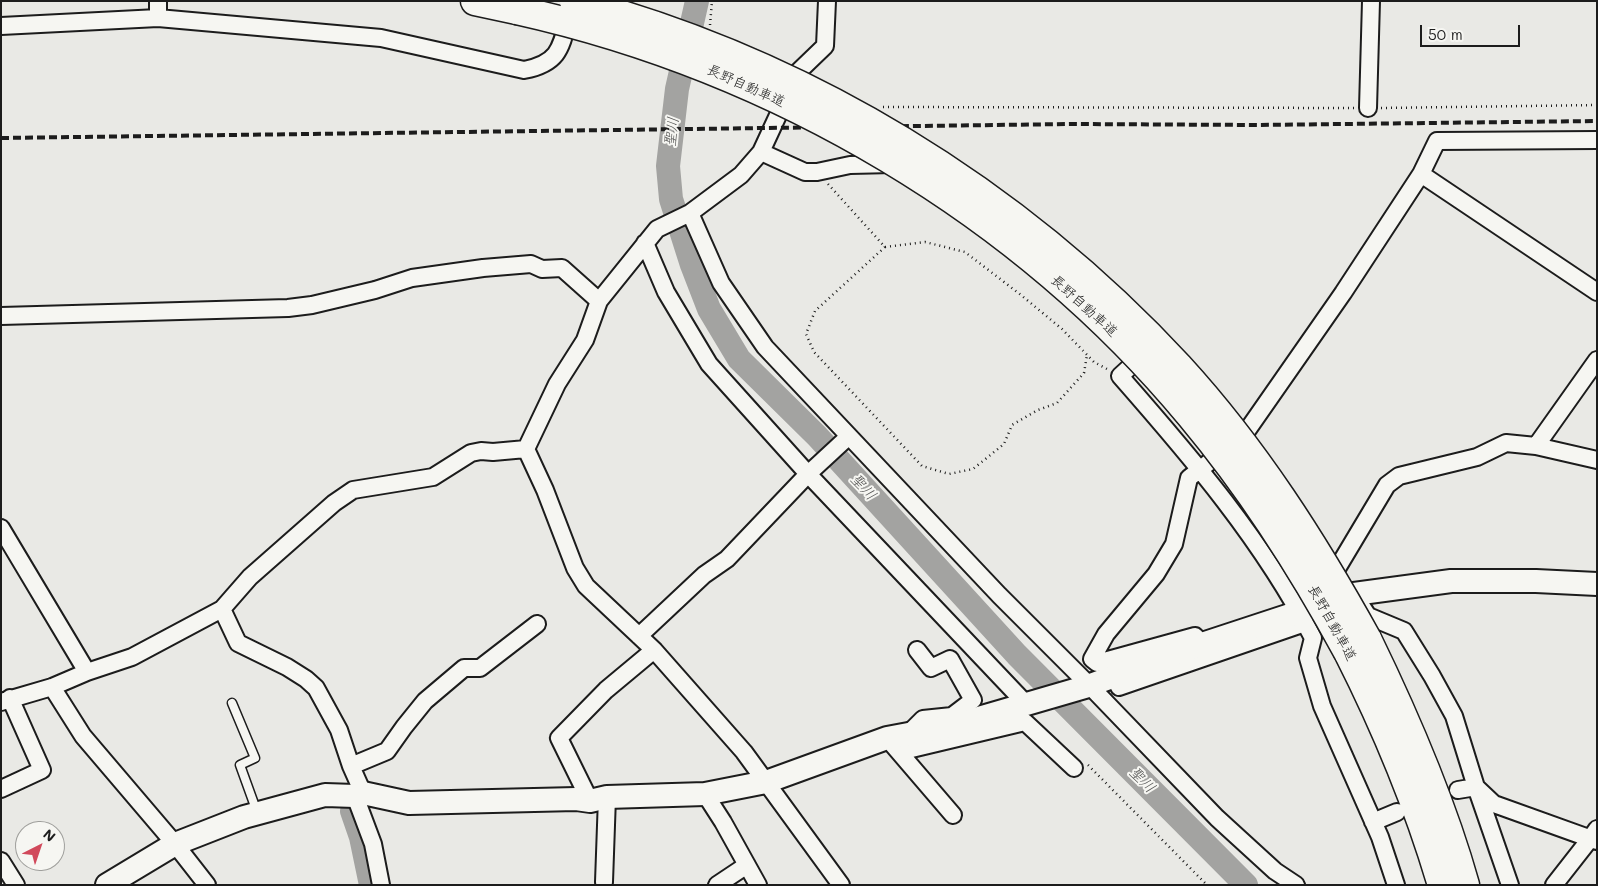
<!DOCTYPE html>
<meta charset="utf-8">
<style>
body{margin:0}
#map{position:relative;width:1598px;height:886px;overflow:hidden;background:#e9e9e5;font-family:Mali,sans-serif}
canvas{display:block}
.frame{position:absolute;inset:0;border:2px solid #1c1c1c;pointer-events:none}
.north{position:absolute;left:15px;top:821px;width:50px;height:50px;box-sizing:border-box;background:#f6f6f2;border:1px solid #9f9f9c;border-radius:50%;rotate:41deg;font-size:14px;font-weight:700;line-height:20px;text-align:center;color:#1c1c1c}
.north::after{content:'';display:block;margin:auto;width:18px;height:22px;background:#d1495b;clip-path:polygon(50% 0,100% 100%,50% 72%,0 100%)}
.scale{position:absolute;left:1420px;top:25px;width:100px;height:22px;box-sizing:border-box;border:2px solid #1c1c1c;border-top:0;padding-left:6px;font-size:15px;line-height:18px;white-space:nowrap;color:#1c1c1c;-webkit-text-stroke:4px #f6f6f2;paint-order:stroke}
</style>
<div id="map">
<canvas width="1598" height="886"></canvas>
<div class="frame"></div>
<div class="north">N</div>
<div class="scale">50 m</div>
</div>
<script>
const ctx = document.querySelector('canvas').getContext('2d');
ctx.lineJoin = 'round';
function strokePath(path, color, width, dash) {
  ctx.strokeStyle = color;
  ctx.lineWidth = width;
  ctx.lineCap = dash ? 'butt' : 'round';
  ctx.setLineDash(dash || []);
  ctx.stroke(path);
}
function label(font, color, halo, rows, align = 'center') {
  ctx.font = font + ' Mali,"Klee One",sans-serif';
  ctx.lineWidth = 4;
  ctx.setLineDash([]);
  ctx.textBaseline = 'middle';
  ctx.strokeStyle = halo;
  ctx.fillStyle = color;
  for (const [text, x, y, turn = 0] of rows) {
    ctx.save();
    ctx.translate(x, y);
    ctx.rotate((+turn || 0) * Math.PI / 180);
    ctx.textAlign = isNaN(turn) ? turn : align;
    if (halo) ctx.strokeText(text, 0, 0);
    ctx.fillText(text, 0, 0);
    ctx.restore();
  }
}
strokePath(new Path2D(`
 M697,1L677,89L668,166L671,199L692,265L709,309L739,359L817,436L1017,655L1246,885
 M352,811L361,837L371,885`), '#a3a3a1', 24);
const lane = new Path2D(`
 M232,703L255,758L240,765L257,812`);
const street = new Path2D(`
 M827,1L825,46L798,72L761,152L805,172H817L850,165L893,164
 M158,18V1
 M1,26L158,18L381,38L524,70C560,63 561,47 569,16
 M1368,108L1371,1
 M1421,174L1597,292
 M690,213L721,283L765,347L999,595L1089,685L1217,818L1275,871L1296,885
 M645,243L666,292L709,364L808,474L1027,705
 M1,316L288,308L312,305L375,290L412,278L483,268L531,264L542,269L562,268L599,301
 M1144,354L1120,376C1192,458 1263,541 1313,638L1308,658L1322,706L1380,837L1396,885
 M1536,446L1597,460
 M526,449L545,490L575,568L586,586L654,650L744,752L841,885
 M526,449L557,384L585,340L599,301L657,229L690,213L741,175L761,152
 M1,528L87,672
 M1338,567L1387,485L1399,476L1477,457L1506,443L1536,446L1597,360
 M1357,599L1368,616L1404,631L1432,676L1454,716L1476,787L1510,885
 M222,609L238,643L287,667L306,679L316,688L339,730L351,766L363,793
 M639,636L704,575L727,559L808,474L848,437
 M1203,658L1202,644L1195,636L1097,663L1092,659L1106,634L1156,574L1174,544L1189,478L1244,435L1343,293L1421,174L1437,141L1597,140
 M52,687L83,736L175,844L207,885
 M1119,687L1305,623
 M1,702L52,687L87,672L132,657L222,609L250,577L334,503L353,490L433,477L471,453L481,451L493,452L526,449
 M908,734L923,719L952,716L973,700L950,659L931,668L917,650
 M893,745L953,815
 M899,752L1025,722L1074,768
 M351,766L387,751L404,727L425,701L464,668H480L537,624
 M1,789L42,770L10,698
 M1458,790L1476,787L1494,804L1597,841
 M705,794L723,822L758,885
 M355,796L373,844L381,885
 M590,801L559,738L606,690L654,650
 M1373,822L1397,812
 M1,861L16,885
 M604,882L607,797
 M717,885L747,865
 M1554,885L1590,839L1597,829`);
const secondary = new Path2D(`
 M107,885L175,844L244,817L325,795L355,796L363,793L409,803L576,799L590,801L607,797L705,794L766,782L887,738L951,726L1085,687L1202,644L1354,594L1451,581H1536L1597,584`);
const highway = new Path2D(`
 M475,1L517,10
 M1367,639C1406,719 1441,800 1465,885
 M1348,652C1386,727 1418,804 1442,885`);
strokePath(lane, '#1c1c1c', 11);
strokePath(street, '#1c1c1c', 20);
strokePath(secondary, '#1c1c1c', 26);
strokePath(highway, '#1c1c1c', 31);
strokePath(new Path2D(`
 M710,25L712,1
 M883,107L1355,108
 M1381,108L1597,105
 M828,184L885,247L925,242L965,252L1021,295L1062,329L1094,362L1107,369
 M885,247L815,311L806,334L814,352L922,466L949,474L973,469L1004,444L1012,425L1038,410L1057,403L1084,373L1087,355
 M1088,765L1207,885`), '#1c1c1c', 2.5, [1, 4]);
strokePath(lane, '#f6f6f2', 8);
strokePath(street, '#f6f6f2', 16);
strokePath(secondary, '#f6f6f2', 22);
strokePath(highway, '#f6f6f2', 28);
strokePath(new Path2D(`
 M1,138L1071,124L1258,125L1597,121`), '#1c1c1c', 4, [8, 4]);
const highwayBridge = new Path2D(`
 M574,1C806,63 1016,191 1179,367C1254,449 1314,543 1367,639
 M517,10C777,68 1021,211 1191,416C1252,489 1303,569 1348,652`);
strokePath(highwayBridge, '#1c1c1c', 31, []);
strokePath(highwayBridge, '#f6f6f2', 28);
label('14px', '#1c1c1c', '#f6f6f2', [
 ["長野自動車道",746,86,24],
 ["長野自動車道",1084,306,42],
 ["長野自動車道",1332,623,61]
]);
label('italic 15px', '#525251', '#f6f6f2', [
 ["聖川",672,132,-83],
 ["聖川",863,487,47],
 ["聖川",1142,780,45]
]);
</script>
